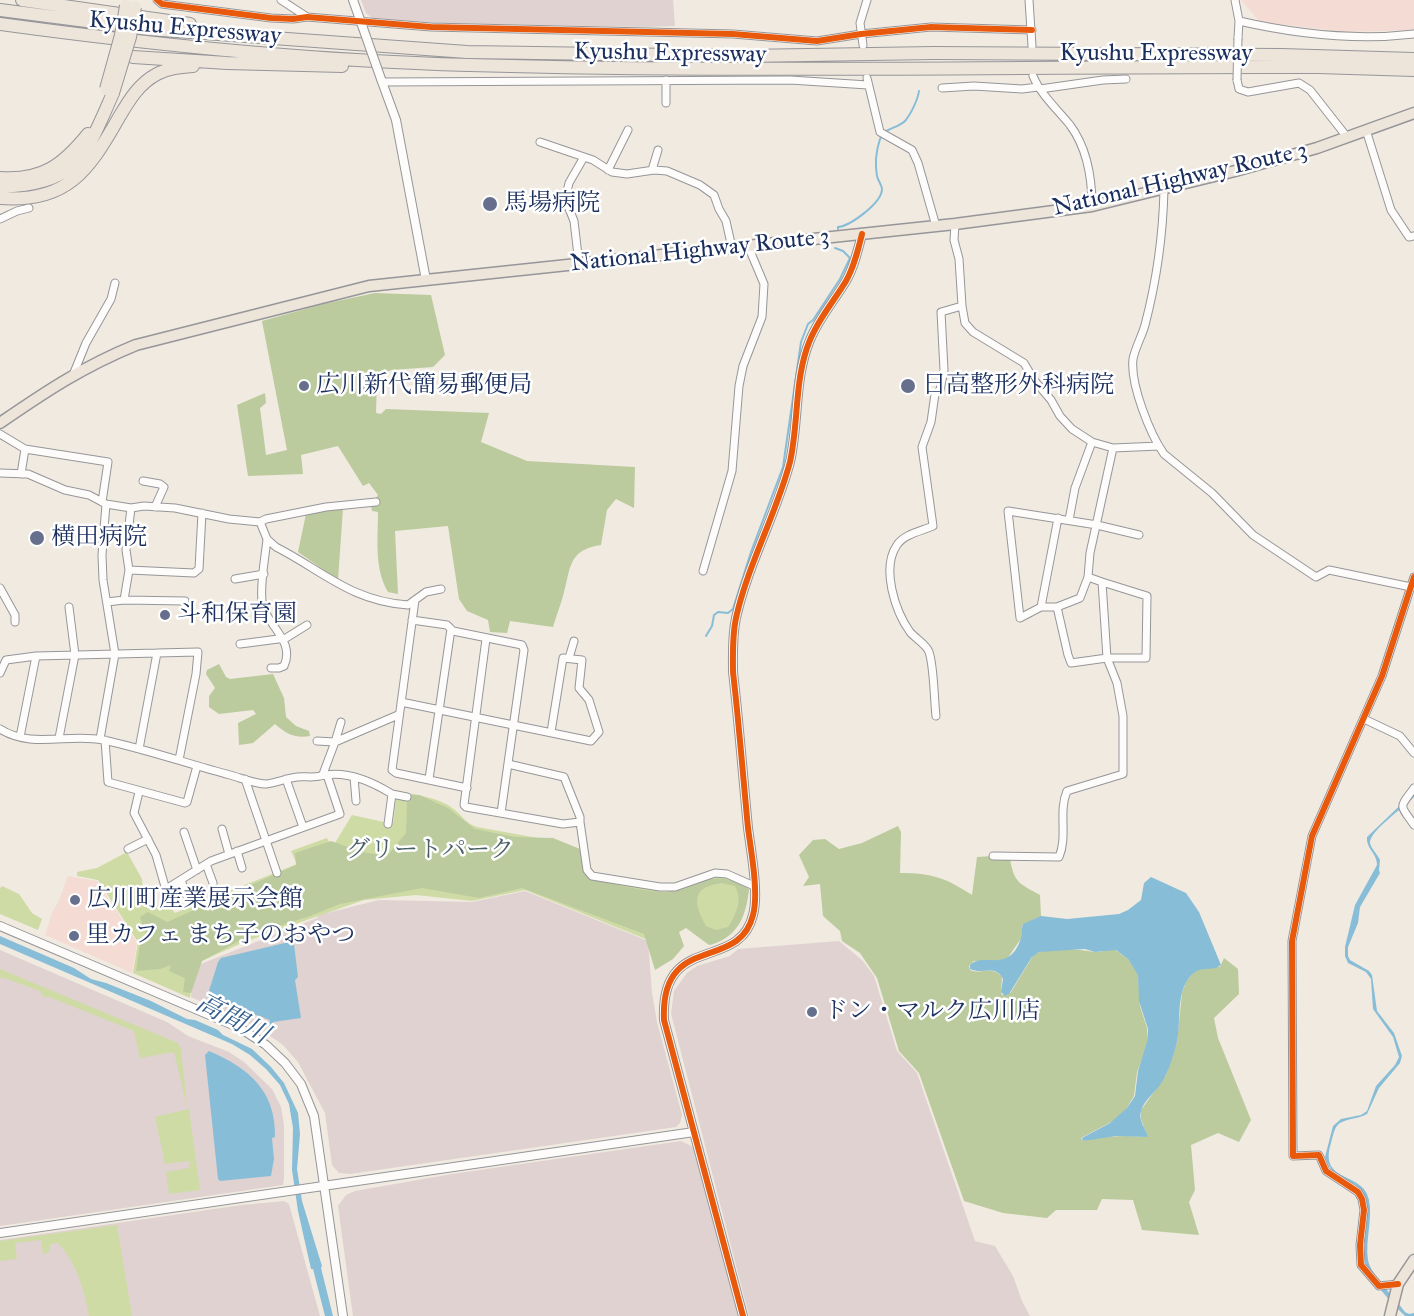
<!DOCTYPE html>
<meta charset="utf-8">
<style>
body{margin:0}
canvas{display:block;background:#f0eae0}
</style>
<canvas width="1414" height="1316"></canvas>
<script>
const ctx = document.querySelector('canvas').getContext('2d');
ctx.lineJoin = 'round';
function fillPath(path, color) {
  ctx.fillStyle = color;
  ctx.fill(path, 'evenodd');
}
function strokePath(path, color, width, dash) {
  ctx.strokeStyle = color;
  ctx.lineWidth = width;
  ctx.lineCap = dash ? 'butt' : 'round';
  ctx.setLineDash(dash || []);
  ctx.stroke(path);
}
function label(font, color, halo, rows, align = 'center') {
  ctx.font = font + ' "IM FELL Great Primer","Noto Serif JP",serif';
  ctx.lineWidth = 5;
  ctx.setLineDash([]);
  ctx.textBaseline = 'middle';
  ctx.strokeStyle = halo;
  ctx.fillStyle = color;
  for (const [text, x, y, turn = 0] of rows) {
    ctx.save();
    ctx.translate(x, y);
    ctx.rotate((+turn || 0) * Math.PI / 180);
    ctx.textAlign = isNaN(turn) ? turn : align;
    if (halo) ctx.strokeText(text, 0, 0);
    ctx.fillText(text, 0, 0);
    ctx.restore();
  }
}
fillPath(new Path2D(`
 M1241,0H1414V30L1346,32L1270,23L1258,20Z
 M68,876L97,881L137,942L132,973L45,935L53,910L58,903Z`), '#f4dcd4');
fillPath(new Path2D(`
 M361,0H673L675,26L646,27L436,23L373,19L366,13Z
 M525,891L648,941L652,993L657,1022L682,1115L680,1123L676,1127L350,1174L339,1173L332,1165L325,1113L298,1062L283,1045L257,1027L191,997L193,967L317,918L319,915L379,900L472,902Z
 M839,941L862,960L874,976L897,1051L917,1073L975,1241L995,1246L1013,1276L1022,1301L1030,1316H749L674,1025L671,1014L674,991L687,973L697,966L730,956L738,949Z
 M0,950L167,1022L188,1036L229,1052L244,1062L272,1089L281,1107L284,1125V1179L283,1185L0,1226Z
 M681,1141L693,1147L694,1150L739,1316H353L338,1206L346,1195L355,1191L452,1174Z
 M284,1201L289,1204L320,1316H0V1240L242,1205Z`), '#e0d2d0');
fillPath(new Path2D(`
 M397,791C417,795 439,797 455,810C463,817 466,823 477,827L554,841L581,852L585,873L590,878L665,892L716,876L733,879L749,889C745,918 740,934 711,945L689,926L670,931V949L525,890L472,901L416,895L364,900L244,942L193,965L190,998L133,973L138,942L98,880L77,876V872L97,868L127,852L142,879L143,893L150,908L165,902L175,913L297,864L291,851L327,838L332,848L352,815L393,824Z
 M2,886L19,894L32,913L42,919L38,930L0,914V888Z
 M0,969L178,1043L181,1049L187,1107L174,1052L140,1058L134,1031L49,997H43L40,991L4,978H0Z
 M189,1109L200,1190L169,1194L166,1172L189,1168V1161L165,1164L155,1117Z
 M117,1225L132,1316H89C84,1290 77,1263 58,1243L51,1244L48,1253L43,1254L41,1240L15,1243L17,1259L0,1261V1241Z`), '#cfdba5');
fillPath(new Path2D(`
 M375,293L431,295L445,355L433,367L391,370L377,378L376,413L381,414L386,409L489,413L481,442L527,461L635,467L634,508L616,499L607,510L601,545C567,550 571,569 563,596C560,606 556,617 553,627L510,621L507,633L490,632L488,620L467,611L459,599L448,526L395,531L398,594L388,592C374,568 378,539 378,512L372,511L371,505L378,495L369,483L363,486L338,446L301,455L303,474L248,476L237,405L265,393L266,403L260,408L266,455L287,450L262,321L323,304Z
 M343,508L338,580L298,552L306,514Z
 M219,664L226,677L230,679L273,674L284,698L286,717L296,726L309,731L310,736C295,739 285,733 275,724L253,743L239,745L238,723L256,714L253,710L219,714L209,707V696L215,688L206,674L207,670Z
 M411,795H419L448,808L475,829L515,837L553,838L580,849L585,874L590,879C611,883 645,892 664,892C701,891 708,864 749,889C746,917 737,938 709,945L686,928L679,932L684,946L673,959L655,970L644,934L522,888L479,898L422,888L340,904L310,916L248,936L202,961L191,993L183,992L185,978L169,971L171,965L160,969L136,971L140,944L148,940L140,917L148,912L167,922L296,865L295,853L331,841L362,852L387,856L406,833L407,803ZM722,883L735,886C743,900 736,915 728,927L716,930L706,926C693,902 691,887 722,883Z
 M898,826L901,832L900,873C932,873 946,878 972,895L977,857L993,856L1010,859C1014,883 1020,884 1040,895L1041,917L1022,925V937L1007,959L996,961H974L969,966L970,970C981,975 992,965 1002,977L1001,992L1002,995H1007L1011,992L1033,956C1045,945 1079,950 1095,952C1101,952 1108,950 1114,949L1128,959L1138,974L1140,1006L1147,1028V1046L1137,1072L1134,1096L1125,1111L1113,1121L1081,1138L1083,1141L1102,1137L1124,1136L1148,1137L1141,1119V1110L1166,1075L1177,1042L1182,993L1186,982L1193,973L1203,967H1220L1224,958L1238,969L1239,994L1214,1018L1218,1038L1251,1120L1239,1142L1218,1133L1191,1145L1195,1190L1189,1202L1199,1235L1142,1230L1133,1200L1102,1199L1097,1210H1056L1047,1218L1003,1213L964,1201L919,1073L899,1051L877,978L860,953L842,941L840,931L823,916L820,884L803,886L809,877L799,855L813,840L825,839L839,849L862,843Z`), '#bbcb9d');
fillPath(new Path2D(`
 M1414,792V797C1406,806 1369,831 1370,843C1371,848 1377,854 1380,860L1379,870L1380,873L1360,907L1358,923L1348,947V956L1350,960L1369,971L1372,975L1377,1011L1394,1033L1402,1056L1400,1063L1379,1088L1367,1114C1359,1119 1348,1118 1340,1123C1334,1127 1333,1136 1331,1143C1318,1184 1364,1171 1369,1200C1373,1219 1365,1240 1368,1260C1370,1274 1396,1299 1405,1312L1409,1314L1414,1313V1316H1405C1393,1304 1369,1280 1366,1264C1363,1252 1365,1239 1366,1227C1366,1217 1369,1203 1364,1194C1355,1177 1333,1182 1325,1157L1333,1126L1341,1119L1361,1115L1367,1111L1376,1086L1395,1065L1399,1057L1393,1037L1373,1009L1371,979L1366,972L1348,963L1345,956V947L1355,905L1377,865C1377,853 1366,849 1367,837Z
 M1151,877L1186,893L1199,912L1221,965C1212,973 1200,963 1189,978C1175,996 1182,1025 1176,1046C1172,1059 1168,1074 1160,1085C1154,1093 1144,1101 1141,1111C1138,1121 1146,1128 1148,1137L1116,1136L1083,1141L1082,1138L1110,1123L1127,1108L1135,1096L1138,1071L1147,1042L1148,1029L1139,1001L1138,975L1128,959L1116,950L1095,952L1085,949L1039,952L1032,957L1009,994L1005,996L1001,992L1003,979C995,964 983,975 970,969V965C984,951 1009,975 1021,938C1023,933 1021,929 1023,924L1041,916L1067,919L1119,914L1128,910L1141,900L1144,883Z
 M0,936L74,968L91,979L106,983L151,1001L187,1019L195,1020L218,1030L223,1035L252,1049L271,1067L284,1083L298,1113L300,1134L297,1169L302,1201L322,1266L321,1268L333,1316H325L313,1269H311L298,1211L292,1170L293,1128L289,1104L280,1085L266,1069L250,1055L232,1044L0,944Z
 M289,942L294,944L298,977L295,980L301,1018L273,1022L271,1029L268,1028L270,1020L207,997L218,962L221,958Z
 M209,1051C249,1068 276,1091 275,1137L272,1138L274,1159L271,1176L220,1181L218,1179L205,1055Z`), '#88bdd8');
strokePath(new Path2D(`
 M838,229V227C850,226 882,203 882,189C882,185 878,181 877,176C875,165 876,151 880,139C885,127 897,129 905,121C911,114 918,99 919,91
 M706,636L712,626L714,615L718,612L728,613L733,609L751,552L783,467L801,342L808,324L813,320L840,279L850,258L843,251L835,248`), '#88bdd8', 2);
const minor = new Path2D(`
 M157,0L162,4L271,18L293,19L307,17L431,27L733,34L817,41L861,34L931,27L1032,30
 M281,0L307,17
 M1029,0L1032,46
 M1235,0L1239,21L1238,38
 M1239,21C1296,34 1355,41 1414,34
 M863,45L860,23L867,0
 M1033,76C1041,95 1057,109 1070,125C1087,148 1092,178 1092,206
 M867,78L880,132L912,150L918,163L936,226
 M666,80V103
 M1237,80L1239,89L1248,92L1299,83L1310,90L1347,137
 M382,82L790,80L868,85
 M942,88L974,86L1022,89L1038,87
 M1040,89L1103,80L1126,79
 M1366,130L1391,210L1409,237L1414,236
 M540,142L593,160L612,172L627,174L654,170L667,171L700,185L714,195L719,209L726,221L732,248
 M608,170L628,130
 M652,170L658,150
 M1164,189C1163,237 1157,279 1145,325C1142,336 1135,348 1133,359C1130,384 1150,434 1164,454L1212,493L1253,535L1316,577L1329,570L1411,587
 M0,219L17,211L29,208
 M579,264L574,221L568,206L566,196L569,183L584,157
 M962,306L965,323L973,332L1024,363L1034,380L1051,400L1060,416L1072,429L1092,442L1113,448
 M73,375L86,343L111,299L115,283
 M0,434L25,449L108,462L102,502
 M0,473L28,474L65,490L89,495L106,504L131,508L144,506L175,508L229,519L260,522L267,539L276,547C323,571 351,601 408,605L426,592L441,589
 M21,474L25,449
 M143,481L160,484L164,487L155,507
 M1069,520L1075,488L1092,442
 M260,522L266,519L326,507L376,502
 M1139,535L1097,525L1008,511L1020,618L1041,607H1057L1080,598L1088,577L1090,553L1113,448L1159,446
 M267,539C265,559 260,582 262,601C265,625 296,640 284,666L279,668H271
 M129,570L194,573L199,569L202,513
 M703,571L732,471L739,386L743,366L762,317L764,284L748,246
 M235,579L264,574
 M0,588L15,615V622
 M124,600L129,570L126,550L131,508
 M415,600L392,770L396,773L467,788
 M107,602L124,600L185,601
 M1041,607L1058,518
 M1057,607L1068,655L1071,663L1107,658H1146L1147,596L1102,582
 M412,620L447,625L453,631L522,645L524,650L501,813
 M486,639L464,805L466,807L563,824L580,822V817L564,777L508,764
 M240,644L286,638L307,625
 M569,658L574,641
 M0,673L6,660L36,656L198,652L196,674L179,760
 M401,702L591,741L599,732L589,700L579,688L582,660L563,658L551,732
 M936,716C934,699 934,666 929,652C927,645 915,638 910,632C895,611 881,568 897,545C904,534 922,531 933,526L922,447L931,422L935,394L940,390L944,370L941,312L962,306L959,259L954,240L955,224
 M1364,719L1400,736L1414,753
 M0,729C31,749 69,733 103,740C146,749 188,764 230,775C241,778 255,784 266,784C276,783 287,778 297,777C304,776 313,778 320,776C344,770 371,781 392,794L388,824
 M20,737L36,656
 M59,738L75,655L69,607
 M100,739L115,654L103,580L102,555L106,504
 M105,740L108,782L185,803L187,802L197,766
 M317,741L335,742L341,722
 M139,749L157,653
 M323,774L335,742L398,715
 M354,777L356,801
 M245,779L277,873
 M286,779L303,827
 M429,779L451,629
 M1414,788C1399,809 1399,803 1414,825
 M139,792L134,813L156,855L170,904
 M392,794L407,797
 M580,822L587,870L592,876L660,887H675L715,873L727,874L754,886
 M222,829L229,854
 M184,832L197,870
 M128,849L148,839
 M237,851L242,868
 M993,856L1059,857C1068,836 1058,812 1067,791L1123,774V716L1117,683L1107,658L1102,582L1088,577
 M206,864L213,883
 M181,880L187,897
 M166,889L211,861L340,814L327,775
 M1398,1284L1379,1286L1361,1265L1360,1245L1364,1210L1362,1199L1358,1192L1326,1171L1319,1155L1293,1156L1292,941L1312,836L1382,676L1414,577`);
const tertiary = new Path2D(`
 M353,0L363,28
 M381,79L396,120L426,280
 M0,926L240,1028L266,1045L285,1063L301,1084L314,1116L343,1316
 M0,1233L694,1132
 M743,1316L664,1020C660,931 739,973 753,915C759,893 751,851 748,828C743,776 739,724 733,672C733,654 732,636 736,618C748,564 776,515 790,462C799,422 794,378 810,340C819,318 834,301 846,281C854,267 858,250 862,234`);
const primary = new Path2D(`
 M1390,1316L1398,1284L1414,1260`);
const trunk = new Path2D(`
 M0,423C45,392 84,366 136,345L369,286L955,224L1092,206L1235,171L1317,148L1414,113`);
const motorway = new Path2D(`
 M22,0L190,24
 M0,10L149,29L467,52L744,56L934,53L1281,55L1414,59
 M0,24C153,45 314,61 469,65C752,73 1035,66 1318,67L1414,70
 M133,57L227,63L342,66
 M0,178C42,181 63,165 88,134
 M0,187C77,184 85,157 113,93
 M0,198C66,203 88,172 118,119C128,102 138,84 157,74C168,68 180,67 193,66`);
strokePath(minor, '#96969a', 9);
strokePath(tertiary, '#96969a', 10);
strokePath(primary, '#96969a', 13);
strokePath(trunk, '#96969a', 13);
strokePath(motorway, '#96969a', 14);
strokePath(minor, '#fdfcfa', 7);
strokePath(tertiary, '#fdfcfa', 8);
strokePath(primary, '#ede4da', 10);
strokePath(trunk, '#ede4da', 10);
strokePath(motorway, '#ede4da', 12);
const minorBridge = new Path2D(`
 M1237,80L1238,38`);
const tertiaryBridge = new Path2D(`
 M363,28L381,79`);
const motorwayBridge = new Path2D(`
 M106,89L121,35L126,6
 M113,93L130,37L135,7`);
strokePath(minorBridge, '#96969a', 9, []);
strokePath(tertiaryBridge, '#96969a', 10, []);
strokePath(motorwayBridge, '#96969a', 14, []);
strokePath(minorBridge, '#fdfcfa', 7);
strokePath(tertiaryBridge, '#fdfcfa', 8);
strokePath(motorwayBridge, '#ede4da', 12);
strokePath(new Path2D(`
 M157,0L162,4L271,18L293,19L307,17L431,27L733,34L817,41L861,34L931,27L1032,30
 M1398,1284L1379,1286L1361,1265L1360,1245L1364,1210L1362,1199L1358,1192L1326,1171L1319,1155L1293,1156L1292,941L1312,836L1382,676L1414,577
 M743,1316L664,1020C660,931 739,973 753,915C759,893 751,851 748,828C743,776 739,724 733,672C733,654 732,636 736,618C748,564 776,515 790,462C799,422 794,378 810,340C819,318 834,301 846,281C854,267 858,250 862,234`), '#e8590c', 6);
for (const [x, y, r, color] of [
 [490,204,8,"#66708c"],
 [304,386,6,"#66708c"],
 [908,386,8,"#66708c"],
 [37,538,8,"#66708c"],
 [165,615,6,"#66708c"],
 [75,900,6,"#66708c"],
 [74,936,6,"#66708c"],
 [812,1012,6,"#66708c"]
]) {
  const dot = new Path2D();
  dot.arc(x, y, r, 0, 2 * Math.PI);
  ctx.fillStyle = color;
  ctx.fill(dot);
  strokePath(dot, '#fff', 2);
}
label('24px', '#1b2f5e', '#fff', [
 ["Kyushu Expressway",185,29,5],
 ["Kyushu Expressway",670,54,1],
 ["Kyushu Expressway",1156,54],
 ["National Highway Route 3",1180,180,-13],
 ["National Highway Route 3",700,251,-6]
]);
label('24px', '#1b2f5e', '#fff', [
 ["馬場病院",504,204],
 ["広川新代簡易郵便局",316,386],
 ["日高整形外科病院",922,386],
 ["横田病院",51,538],
 ["斗和保育園",177,615],
 ["広川町産業展示会館",87,900],
 ["里カフェ まち子のおやつ",86,936],
 ["ドン・マルク広川店",824,1012]
], 'left');
label('24px', '#495f65', '#fff', [
 ["グリートパーク",430,851]
]);
label('italic 26px', '#35608e', '#fff', [
 ["高間川",232,1020,28]
]);
</script>
